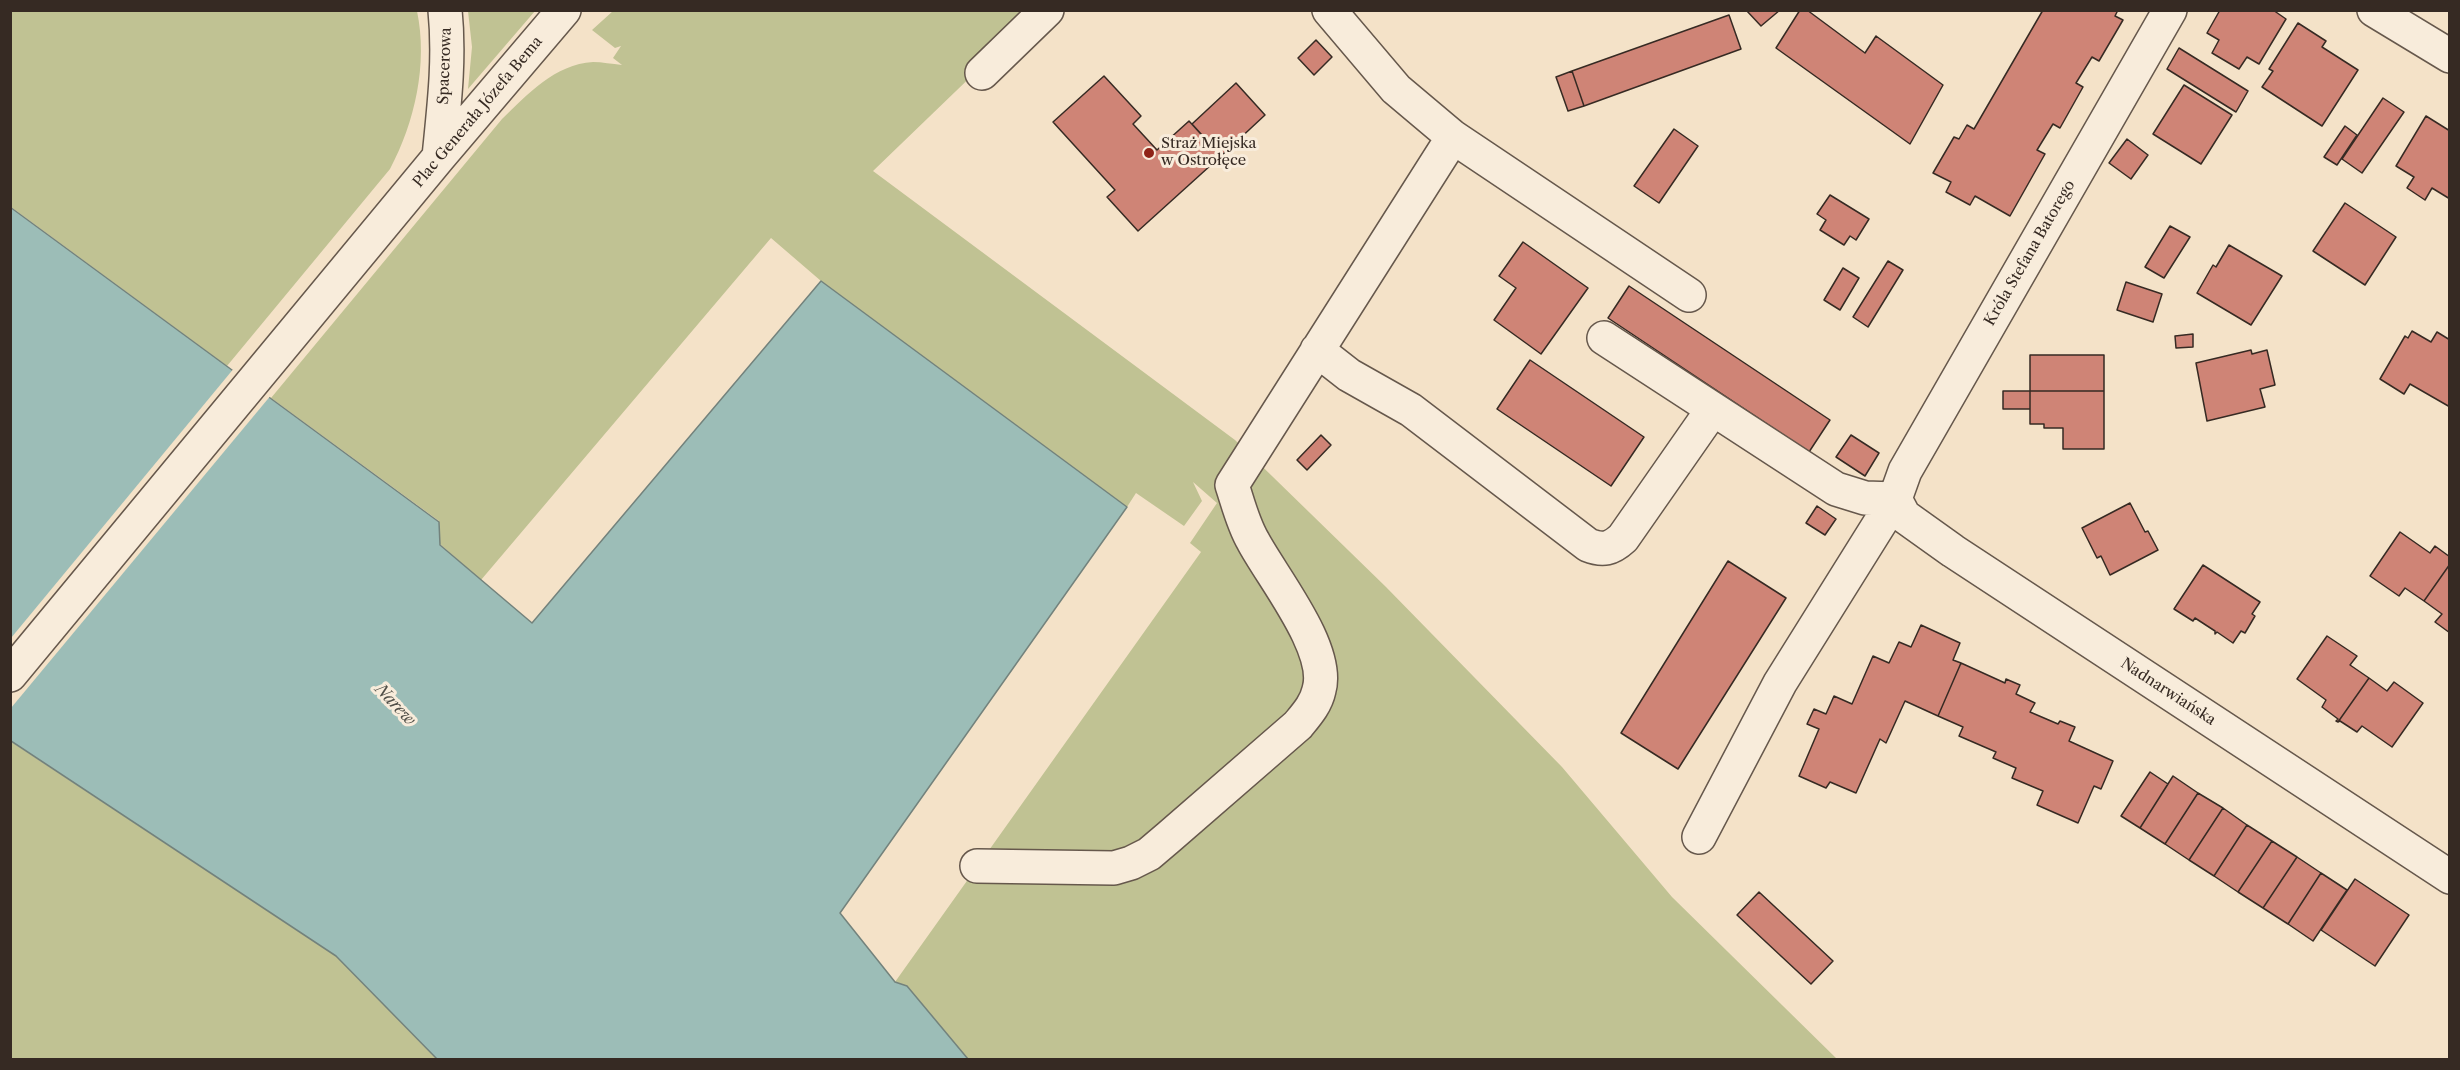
<!DOCTYPE html>
<meta charset="utf-8">
<style>
body{margin:0}
#map{position:relative;width:2460px;height:1070px;overflow:hidden;background:#f4e2c8;font-family:"Libre Caslon Text",serif}
canvas{display:block}
.frame{position:absolute;inset:0;border:12px solid #362a23;pointer-events:none}
</style>
<div id="map">
<canvas width="2460" height="1070"></canvas>
<div class="frame"></div>
</div>
<script>
const ctx = document.querySelector('canvas').getContext('2d');
ctx.lineJoin = 'round';
function fillPath(path, color) {
  ctx.fillStyle = color;
  ctx.fill(path, 'evenodd');
}
function strokePath(path, color, width, dash) {
  ctx.strokeStyle = color;
  ctx.lineWidth = width;
  ctx.lineCap = dash ? 'butt' : 'round';
  ctx.setLineDash(dash || []);
  ctx.stroke(path);
}
function label(font, color, halo, rows, align = 'center') {
  ctx.font = font + ' "Libre Caslon Text",serif';
  ctx.lineWidth = 6;
  ctx.setLineDash([]);
  ctx.textBaseline = 'middle';
  ctx.strokeStyle = halo;
  ctx.fillStyle = color;
  for (const [text, x, y, turn = 0] of rows) {
    ctx.save();
    ctx.translate(x, y);
    ctx.rotate((+turn || 0) * Math.PI / 180);
    ctx.textAlign = isNaN(turn) ? turn : align;
    if (halo) ctx.strokeText(text, 0, 0);
    ctx.fillText(text, 0, 0);
    ctx.restore();
  }
}
fillPath(new Path2D(`
 M11,10L417,11C428,64 415,122 390,169L227,366L11,207Z
 M468,11H535L468,89L472,47Z
 M613,11H1039L873,171L1235,440L1386,587L1562,767L1672,897L1837,1059H968L907,986L895,982L969,878C1023,879 1102,887 1150,864L1298,736C1313,720 1326,704 1329,681C1336,627 1258,541 1220,506L1301,641C1319,682 1313,691 1284,724L1158,835L1134,851L1116,857L1096,859L987,853L1201,552L1190,543L1217,503L1193,482L1202,501L1184,526L1136,493L1127,507L821,281L771,238L481,580L440,544L439,521L271,398L502,119C527,95 555,64 593,62C602,62 612,64 622,65L613,58L621,46L615,48L592,30Z
 M10,741L336,956L437,1059H11Z`), '#c0c293');
const water = new Path2D(`
 M10,207L439,522L440,545L532,623L821,281L1127,507L840,913L895,982L907,986L968,1059H437L336,956L11,741Z`);
fillPath(water, '#9cbdb7');
strokePath(water, '#73827c', 1.5);
fillPath(new Path2D(`
 M235,367L272,394L11,708V638Z`), '#f4e2c8');
const building = new Path2D(`
 M1746,10H1780L1761,26Z
 M1800,10H1807L1865,53L1876,36L1943,85L1910,144L1776,48Z
 M2043,10H2118L2115,16L2123,20L2099,61L2092,57L2076,83L2083,87L2060,128L2053,124L2037,150L2045,154L2010,216L1975,196L1970,205L1946,192L1951,182L1933,173L1954,137L1959,139L1967,125L1974,129Z
 M2220,10H2273L2286,19L2259,64L2247,57L2239,69L2212,53L2219,40L2207,33Z
 M1729,15L1741,49L1584,106L1572,71Z
 M2298,23L2326,41L2322,47L2358,70L2322,126L2262,87L2273,71L2269,69Z
 M1316,40L1332,57L1314,75L1298,58Z
 M2179,48L2248,91L2236,112L2167,69Z
 M1572,71L1584,106L1568,111L1556,77Z
 M1104,76L1141,116L1133,124L1157,150L1189,121L1221,156L1138,231L1107,197L1115,190L1053,122Z
 M1236,83L1265,115L1221,156L1192,124Z
 M2184,85L2232,115L2201,164L2153,134Z
 M2383,98L2404,112L2362,173L2342,159Z
 M2426,116L2450,131V199L2432,188L2425,200L2407,188L2414,177L2396,166Z
 M2345,126L2357,135L2337,165L2324,157Z
 M1674,129L1698,146L1659,203L1634,186Z
 M2127,139L2148,155L2131,179L2109,163Z
 M1830,195L1869,219L1856,240L1850,236L1844,245L1820,230L1826,220L1817,214Z
 M2345,203L2396,237L2365,285L2313,251Z
 M2170,226L2190,237L2164,278L2145,267Z
 M1523,242L1588,288L1541,354L1494,320L1516,288L1499,276Z
 M2229,245L2282,276L2251,325L2197,293L2213,265L2216,267Z
 M1888,261L1903,270L1868,327L1853,317Z
 M1843,268L1859,278L1840,310L1824,300Z
 M2126,282L2162,294L2153,322L2117,310Z
 M1629,286L1830,420L1809,452L1608,318Z
 M2412,331L2431,342L2437,332L2450,340V407L2410,384L2404,394L2380,379L2405,336L2408,338Z
 M2193,334V347L2176,348L2175,336Z
 M2251,350L2252,354L2267,350L2275,385L2260,389L2265,407L2207,421L2196,363Z
 M2030,355H2104V391H2030Z
 M1530,360L1644,437L1611,486L1497,409Z
 M2003,391H2030V409H2003Z
 M2030,391H2104V449H2063V428H2044V424H2030Z
 M1321,435L1331,445L1307,470L1297,460Z
 M1851,435L1879,453L1865,476L1836,457Z
 M2130,503L2145,532L2148,531L2158,550L2110,575L2101,556L2097,558L2082,528Z
 M1817,506L1836,519L1825,535L1806,523Z
 M2400,532L2430,553L2435,546L2450,557V564L2424,601L2405,588L2399,596L2370,576Z
 M1728,561L1786,598L1678,769L1621,733Z
 M2450,564V633L2435,622L2442,614L2424,601Z
 M2203,565L2260,602L2252,614L2255,616L2245,633L2241,631L2233,643L2217,632L2215,634V631L2195,618L2193,621L2174,609Z
 M1921,625L1960,643L1953,660L1961,663L1938,716L1905,701L1886,743L1880,739L1856,793L1830,782L1826,788L1799,776L1819,729L1807,724L1814,709L1826,714L1834,696L1852,704L1873,656L1889,663L1899,642L1911,647Z
 M2327,636L2357,656L2350,665L2369,678L2338,722L2336,721L2338,719L2322,707L2326,700L2297,679Z
 M1961,663L2005,683L2006,679L2020,685L2016,694L2035,703L2030,712L2058,724L2060,721L2075,727L2069,741L2113,761L2101,789L2094,786L2078,823L2037,805L2043,791L2012,778L2016,768L1993,758L1996,752L1959,736L1963,727L1938,716Z
 M2369,678L2387,691L2394,682L2423,703L2392,747L2362,726L2357,732L2340,721L2338,722Z
 M2150,772L2168,784L2140,828L2121,816Z
 M2173,776L2198,793L2165,844L2140,828Z
 M2198,793L2223,808L2189,860L2165,844Z
 M2223,808L2247,825L2214,876L2189,860Z
 M2247,825L2272,841L2238,892L2214,876Z
 M2272,841L2297,857L2263,908L2238,892Z
 M2297,857L2321,873L2288,924L2263,908Z
 M2321,873L2347,890L2313,941L2288,924Z
 M2355,879L2409,915L2375,966L2321,930Z
 M1759,892L1833,961L1811,984L1737,915Z`);
fillPath(building, '#cf8476');
strokePath(building, '#362a23', 1.5);
const minor = new Path2D(`
 M1329,10L1396,89L1453,137L1689,295
 M2374,10L2450,56
 M982,73L1047,10
 M439,157C444,107 450,60 445,10
 M1604,338L1836,489L1865,498L1895,499
 M1317,350L1349,375L1411,410L1588,545C1603,551 1611,549 1623,538L1713,409
 M1895,499L1904,516L1953,551L2450,877
 M10,675L439,157L564,10
 M1699,837L1780,683L1895,499L1905,471L2170,10
 M977,866L1114,868L1131,863L1149,854L1169,837L1298,725C1307,714 1316,704 1319,690C1331,649 1272,577 1253,541C1243,524 1238,503 1232,485L1453,137`);
strokePath(minor, '#66584c', 36);
strokePath(minor, '#f8ecdb', 33);
for (const [x, y, r, color] of [
 [1149,153,6,"#8f2418"]
]) {
  const dot = new Path2D();
  dot.arc(x, y, r, 0, 2 * Math.PI);
  ctx.fillStyle = color;
  ctx.fill(dot);
  strokePath(dot, '#f8ecdb', 2);
}
label('15px', '#362a23', '#f8ecdb', [
 ["Spacerowa",445,66,-88],
 ["Plac Generała Józefa Bema",478,112,-50],
 ["Króla Stefana Batorego",2030,253,-60],
 ["Nadnarwiańska",2168,692,33]
]);
label('15px', '#362a23', '#f8ecdb', [
 ["Straż Miejska",1161,144],
 ["w Ostrołęce",1161,161]
], 'left');
label('italic 16px', '#504f48', '#f8ecdb', [
 ["Narew",395,705,46]
]);
</script>
